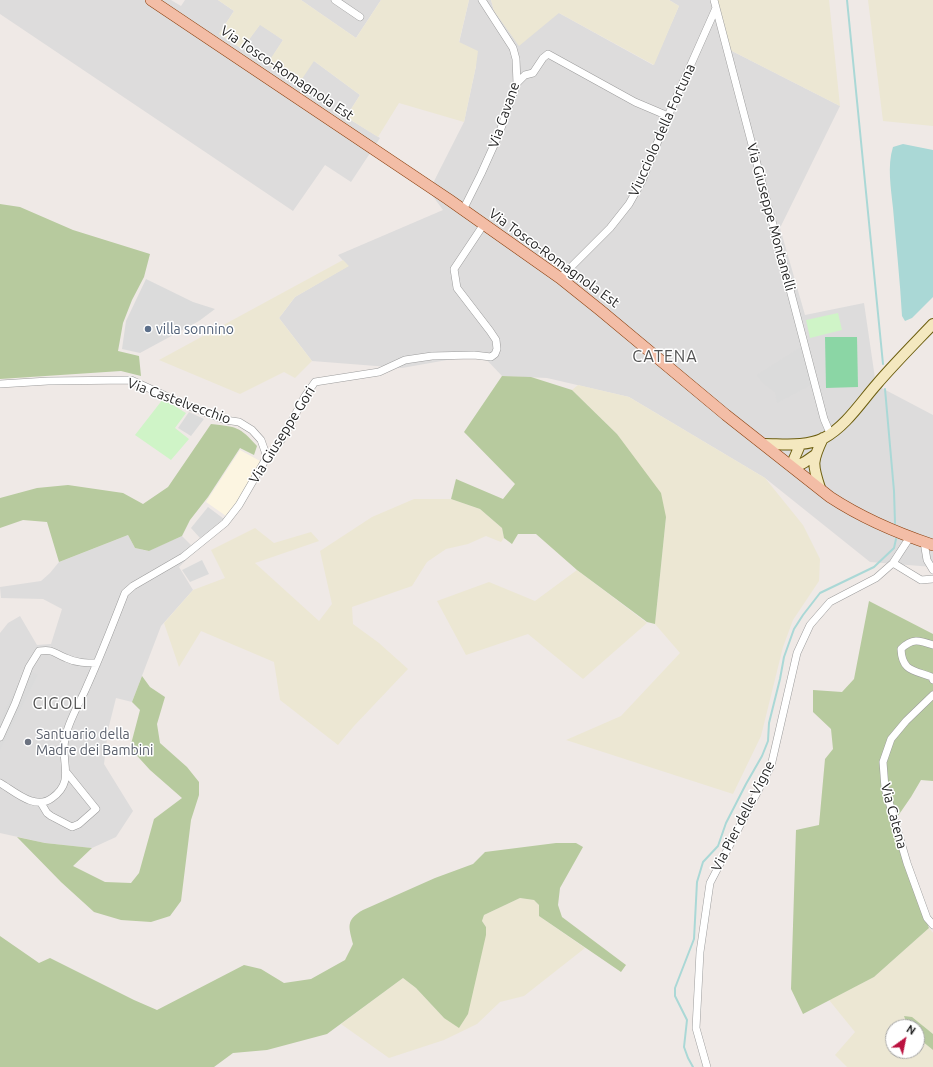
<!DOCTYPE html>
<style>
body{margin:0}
#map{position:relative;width:933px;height:1067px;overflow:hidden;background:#efe9e6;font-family:Ubuntu,sans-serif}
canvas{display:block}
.north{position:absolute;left:885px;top:1019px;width:40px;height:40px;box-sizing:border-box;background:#fff;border:1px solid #a5a5a5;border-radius:50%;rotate:33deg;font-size:11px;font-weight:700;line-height:16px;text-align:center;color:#1f1f1f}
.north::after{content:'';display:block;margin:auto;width:14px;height:18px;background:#bb123f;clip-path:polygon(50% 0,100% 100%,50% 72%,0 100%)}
</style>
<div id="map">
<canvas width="933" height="1067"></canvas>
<div class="north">N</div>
</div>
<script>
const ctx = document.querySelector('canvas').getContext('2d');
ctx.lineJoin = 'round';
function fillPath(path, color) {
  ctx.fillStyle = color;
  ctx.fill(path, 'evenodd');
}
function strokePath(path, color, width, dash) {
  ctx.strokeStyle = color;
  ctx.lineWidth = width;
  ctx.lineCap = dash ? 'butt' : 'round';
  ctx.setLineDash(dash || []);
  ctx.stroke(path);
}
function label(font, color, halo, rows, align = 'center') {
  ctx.font = font + ' Ubuntu,sans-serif';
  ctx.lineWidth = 3;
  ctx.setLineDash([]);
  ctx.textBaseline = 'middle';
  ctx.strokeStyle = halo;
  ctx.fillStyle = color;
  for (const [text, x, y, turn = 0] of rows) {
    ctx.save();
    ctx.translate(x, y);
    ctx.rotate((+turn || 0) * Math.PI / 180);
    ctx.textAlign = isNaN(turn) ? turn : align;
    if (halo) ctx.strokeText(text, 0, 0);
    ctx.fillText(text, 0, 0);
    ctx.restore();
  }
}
fillPath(new Path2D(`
 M0,0H171L181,6L185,0H218L234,11L219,34L242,49L260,24L283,40L268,64L314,61L360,95L346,117L380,138L351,182L325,165L293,211L0,14Z
 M301,0H381L356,38Z
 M469,0H491L494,11L559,13L653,65L679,6L669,0H717L730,50L840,106L780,228L805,315L864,303L876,385L933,415V567L870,562L765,478L629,397L547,378L502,376L483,356L447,360L402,368L312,361L279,318L295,297L348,266L338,255L443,210L429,191L464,122L476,66L459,43Z
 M128,535L135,548L148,551L182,536L196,550L179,567L193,590L161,626L132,702L116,698L108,730L104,764L133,811L116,837L92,848L45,843L0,833V633L8,623L20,616L37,645L51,644L62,609L43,599L1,598L0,587L41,581L50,573L59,562Z`), '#dddcdc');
fillPath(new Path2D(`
 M240,450L260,461L257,469L236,505L226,516L206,502Z`), '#fcf5e1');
fillPath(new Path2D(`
 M218,0H301L356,38L381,0H469L459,42L478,51L476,66L464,122L399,103L378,137L346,117L360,95L314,61L298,85L267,64L283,40L260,25L242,49L219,34L234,11Z
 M491,0H669L679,6L654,65L559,13L519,46L494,11Z
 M717,0H829L840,106L730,50Z
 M868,0H933V126L883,121Z
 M343,260L349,266L295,297L279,318L312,361L295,378L284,372L240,394L159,360Z
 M578,385L629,397L765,478L803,525L820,559L819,581L793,620L783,647L761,736L733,794L566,740L621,716L680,653L655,624L666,517L617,434L572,390Z
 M414,499H451L480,509L502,528L504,538L501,542L486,536L468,544L446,549L427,562L412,586L352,607L353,624L379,643L408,669L354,726L338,745L280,700L274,662L201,631L179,667L164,623L193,590L225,578L211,550L255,528L274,543L311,532L319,541L255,563L319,621L332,604L320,551L372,517Z
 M577,570L647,623L583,679L528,634L466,655L437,601L489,582L535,601Z
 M520,898L534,900L539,905V916L585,948L524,996L500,1002L477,1024L444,1040L389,1058L341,1024L403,978L416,988L444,1018L486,927L482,921L484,915Z
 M929,928L933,933V1034L905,1017L908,1027H893V1051H917V1037L933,1050V1067H847L835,1055L855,1032L829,1000L874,977Z`), '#ece7d3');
fillPath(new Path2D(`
 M0,204L20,207L73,230L150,254L144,277L132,300L123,323L118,351L139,356L141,376L121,371L0,379Z
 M502,376L531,377L572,390L617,434L661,493L666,517L655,624L647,622L577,570L536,534H518L512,544L504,538L502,528L480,509L451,499L456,479L503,499L515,484L464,432Z
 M211,424C237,427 239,426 257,446L254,455L240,448L208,497L190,520L182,536L149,551L135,548L128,535L59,562L47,522L23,520L0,528V498L37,488L68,485L123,493L143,504L168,487Z
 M869,601L933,634V781L921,780L911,797L891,826L929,928L874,977L803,1014L791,989L796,830L819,825L825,759L833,749L831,729L813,712V690L842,692L854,679Z
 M142,676L150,687L165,697L157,724L160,743L187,767L199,782V795L191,820L181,901L170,916L151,922L121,920L94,912L61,882L17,837L45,843L92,848L73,866L105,882L131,883L139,873L154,819L182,798L150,770L130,748L140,710L132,702Z
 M556,843H576L583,847L560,888L558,905L562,917L626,965L621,972L539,916V905L534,900L520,898L484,915L482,921L486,927V935L468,1014L459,1028L444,1018L416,988L403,978L327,1034L267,1050L233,1053L214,1067H0V936L39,963L50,958L134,1000L157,1010L244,965L261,969L284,983L311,979L345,960L353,944C349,927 345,920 363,910L435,878L473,864L485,852Z
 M904,1016L912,1017L933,1034V1050L917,1037V1027H908Z`), '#b7ca9e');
fillPath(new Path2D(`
 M838,313L842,330L810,338L806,320Z
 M163,399L186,413L175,428L189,439L171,460L135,435Z`), '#cff4c7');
fillPath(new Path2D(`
 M825,337H857L858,387L826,388Z`), '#8bd6a5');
fillPath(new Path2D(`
 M146,279L193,302L215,309L199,321L140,353L122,349L126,321Z
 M801,347L811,385L777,403L775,392L763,383L757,375Z
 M189,412L204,419L191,436L178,428Z
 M208,507L224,519L200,538L191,528Z
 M202,560L209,574L190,582L182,570Z
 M26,669L38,675L0,751V720Z`), '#dbdbdb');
fillPath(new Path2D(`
 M903,144L933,150V297L912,318L905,321L902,316C900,280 896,244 893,208C891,188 887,166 893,147Z`), '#aad8d6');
strokePath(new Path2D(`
 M847,0L883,364
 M885,389L894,491L895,523
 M693,1067L688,1058L684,1047L687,1020L675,996V988L694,939L697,882L703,862L718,846L726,823L746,784L762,756L768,741L769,723L780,679L784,657L794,629L803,615L820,593L874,567L894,548L896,539`), '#aad8d6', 2);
const street = new Path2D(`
 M335,0L360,17
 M714,0L824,419L830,433
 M517,83L525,75L533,73L543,58L548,54L635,102L668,116
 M463,210L481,174L499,134L517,83L516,59L513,48L482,0
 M560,278L610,228L629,204L642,181L668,116L716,8
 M0,384L48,381L131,380L181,403L225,420L239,422L252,430L261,440L267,457
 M924,542L927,560L933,570
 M893,563L921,580L933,579
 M933,645C919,640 912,638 901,649C902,671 913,670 932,677L933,680
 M933,695L906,721L891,739L883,762L885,788L907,863L927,918L933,925
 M0,737L15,704L29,667L39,651C54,649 53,653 66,658C76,663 87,663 97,663
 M0,783C14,791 35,811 52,798C76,781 60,762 65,739C68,721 80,703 87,686C101,655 113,624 125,593L133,586L183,557L225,523L239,505L267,457L274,450L284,436L305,396L315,382L379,372L405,360L432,356L474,355L491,357L495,354L497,349L496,340L490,331L457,288L454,269L484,224
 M41,803L47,813L51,816L72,827L79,824L96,809L67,773
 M707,1067L696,1028L700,952L710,883L771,766L797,653L810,625L830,602L876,578L893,563L910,537`);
const secondary = new Path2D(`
 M764,444C784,444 805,447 824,438C846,426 861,402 877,384C895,363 914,344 933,324
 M793,467L794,459L800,445
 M794,468L805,462L815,455
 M820,488C812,464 812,461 823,438`);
const primary = new Path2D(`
 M151,0L448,199L560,278L600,310L726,415L830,497C862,518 897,533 933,545`);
strokePath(street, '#9c9c9c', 8);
strokePath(secondary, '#6c5e0f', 12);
strokePath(primary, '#8c400e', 12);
strokePath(street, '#fff', 7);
strokePath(secondary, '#f4e8bf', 10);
strokePath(primary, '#f3bda6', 11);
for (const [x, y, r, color] of [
 [148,329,4,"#5c6f8a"],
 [28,742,4,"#6b7280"]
]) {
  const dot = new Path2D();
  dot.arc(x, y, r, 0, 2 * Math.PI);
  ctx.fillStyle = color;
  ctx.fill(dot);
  strokePath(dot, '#fff', 1.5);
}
label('14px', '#1f1f1f', '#fff', [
 ["Via Tosco-Romagnola Est",287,73,34],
 ["Via Cavane",504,115,-71],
 ["Viucciolo della Fortuna",662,130,-66],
 ["Via Giuseppe Montanelli",771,217,75],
 ["Via Tosco-Romagnola Est",554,258,36],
 ["Via Castelvecchio",179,401,20],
 ["Via Giuseppe Gori",282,435,-58],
 ["Via Pier delle Vigne",743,816,-63],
 ["Via Catena",894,816,75]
]);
label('14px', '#4e5e75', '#fff', [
 ["villa sonnino",156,329]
], 'left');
label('14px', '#5b616d', '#fff', [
 ["Santuario della",36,734],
 ["Madre dei Bambini",36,750]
], 'left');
ctx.letterSpacing = '1px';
label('16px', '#525252', '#fff', [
 ["CATENA",665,357],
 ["CIGOLI",60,704]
]);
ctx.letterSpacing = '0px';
</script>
